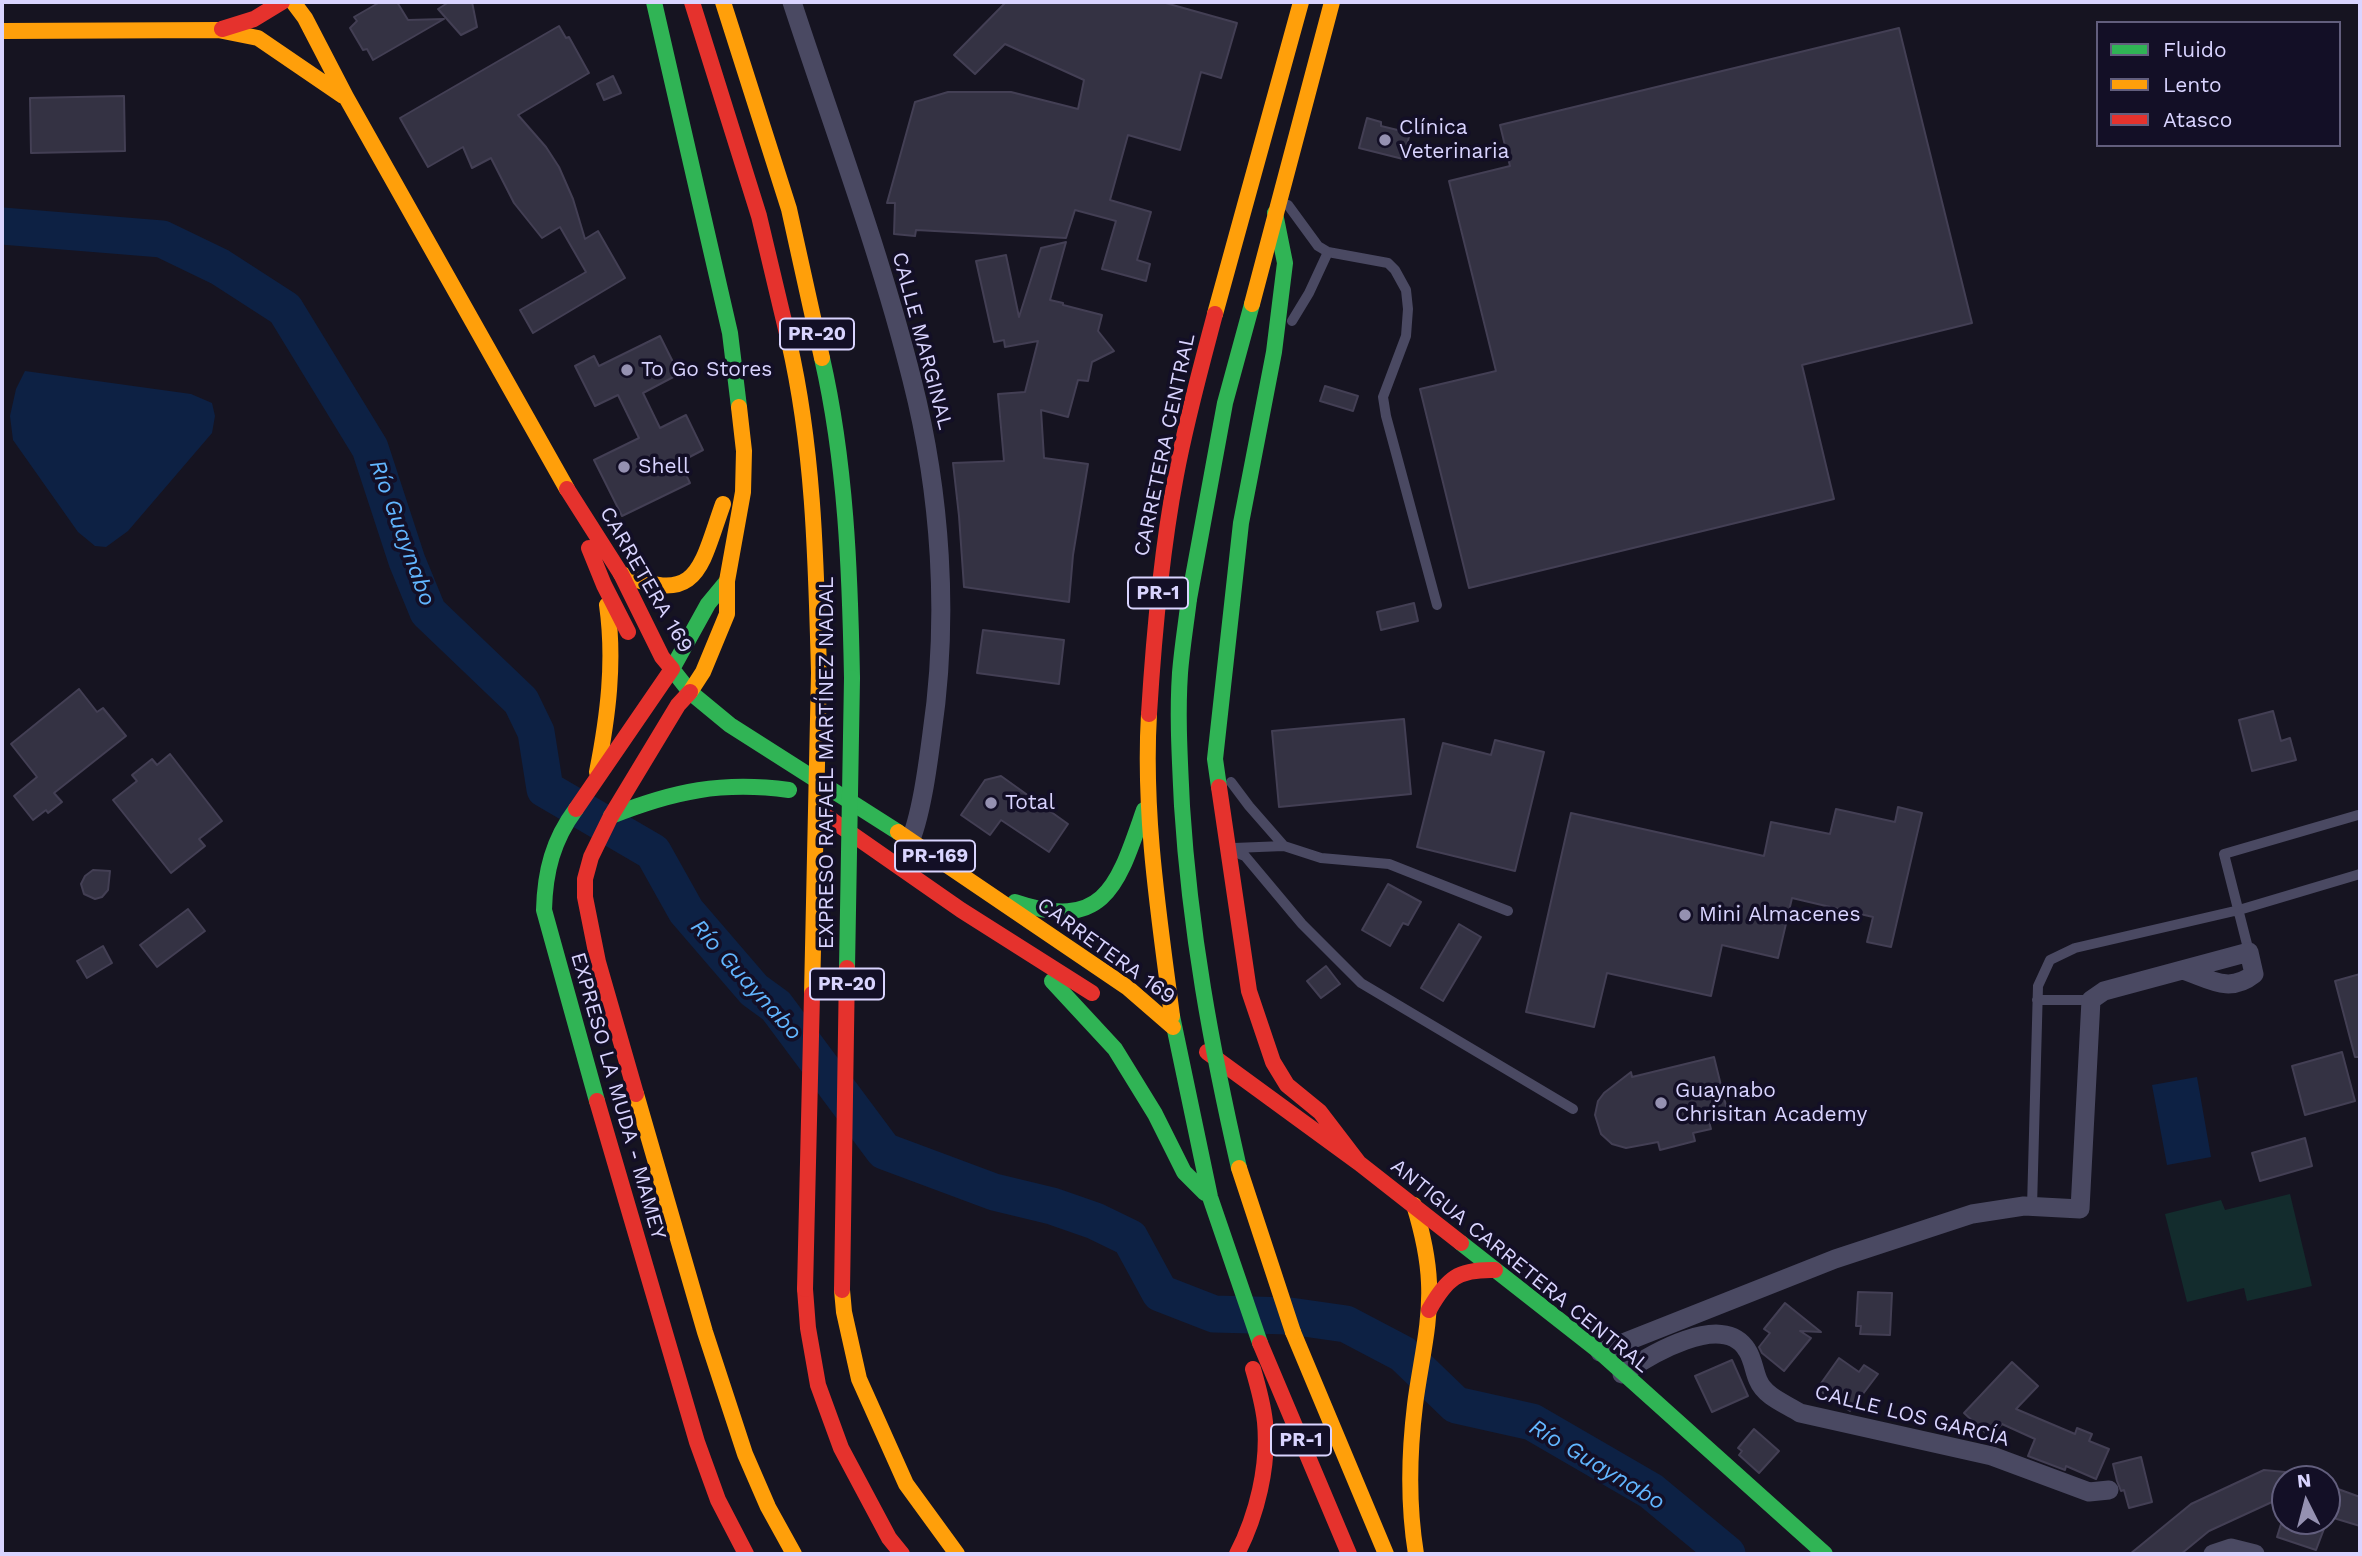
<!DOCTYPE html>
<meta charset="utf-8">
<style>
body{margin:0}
#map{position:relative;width:2362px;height:1556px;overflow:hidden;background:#161421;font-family:"Work Sans",sans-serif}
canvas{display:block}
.frame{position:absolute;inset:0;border:4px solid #d9d4ff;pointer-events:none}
.legend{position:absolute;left:2096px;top:21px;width:245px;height:126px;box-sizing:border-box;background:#130f26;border:2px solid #625e7d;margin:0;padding:9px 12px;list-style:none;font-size:21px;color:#d9d4ff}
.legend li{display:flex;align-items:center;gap:14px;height:35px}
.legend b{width:35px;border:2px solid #625e7d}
.north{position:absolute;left:2271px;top:1465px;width:70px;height:70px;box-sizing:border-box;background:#130f26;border:2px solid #625e7d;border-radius:50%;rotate:354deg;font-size:19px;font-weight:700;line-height:28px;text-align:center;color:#d9d4ff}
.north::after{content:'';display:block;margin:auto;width:24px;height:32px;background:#9591b1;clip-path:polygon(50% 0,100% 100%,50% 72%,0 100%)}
</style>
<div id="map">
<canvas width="2362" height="1556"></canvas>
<div class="frame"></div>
<ul class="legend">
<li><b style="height:9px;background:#30b455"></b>Fluido</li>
<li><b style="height:9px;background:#ff9f0a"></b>Lento</li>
<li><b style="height:9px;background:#e5322d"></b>Atasco</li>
</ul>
<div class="north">N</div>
</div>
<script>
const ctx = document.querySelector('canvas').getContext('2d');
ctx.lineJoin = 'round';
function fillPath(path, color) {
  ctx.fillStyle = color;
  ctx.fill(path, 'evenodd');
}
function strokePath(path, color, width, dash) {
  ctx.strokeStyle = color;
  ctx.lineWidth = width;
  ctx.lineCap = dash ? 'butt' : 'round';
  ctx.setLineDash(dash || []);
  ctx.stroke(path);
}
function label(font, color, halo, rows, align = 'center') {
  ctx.font = font + ' "Work Sans",sans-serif';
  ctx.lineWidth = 7;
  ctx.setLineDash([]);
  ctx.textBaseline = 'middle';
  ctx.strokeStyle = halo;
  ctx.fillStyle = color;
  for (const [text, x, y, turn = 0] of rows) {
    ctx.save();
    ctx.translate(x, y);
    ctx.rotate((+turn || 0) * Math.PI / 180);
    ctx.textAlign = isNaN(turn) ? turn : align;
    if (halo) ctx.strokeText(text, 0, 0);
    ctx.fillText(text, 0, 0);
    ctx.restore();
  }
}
fillPath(new Path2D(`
 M2290,1194L2312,1286L2247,1301L2244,1288L2187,1302L2165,1214L2221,1200L2225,1210Z`), '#132c2d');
fillPath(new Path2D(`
 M25,371L191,394L212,403L215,416L212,433L128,531L106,547L95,546L78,532L13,440L10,416L16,389Z
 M2197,1077L2211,1157L2167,1165L2152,1085Z`), '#0d2144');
strokePath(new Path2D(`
 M2,226L162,239L220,267L285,309L370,448L407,561L428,612L521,701L536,732L545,789L653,852L686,911L754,990L776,1006L884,1151L994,1192L1052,1206L1095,1221L1130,1238L1160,1293L1214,1314L1290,1316L1346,1324L1403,1354L1456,1405L1532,1422L1651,1491L1727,1554`), '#0d2144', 37);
const building = new Path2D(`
 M380,2H397L408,20L444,19L373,60L367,49L363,50L350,28L357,21L354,17Z
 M449,2H472L477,27L461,35L438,9Z
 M1006,2H1162L1237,23L1221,78L1201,72L1180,150L1128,135L1110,200L1151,212L1137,260L1150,264L1146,281L1102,269L1116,221L1075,210L1066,238L916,230L915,236L894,234L895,203H887L915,102L948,92H1011L1078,109L1084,80L1005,44L975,74L954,55Z
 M559,26L566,38L569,37L589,73L518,115L546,147L559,167L573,199L585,239L598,231L625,278L533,333L520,310L586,272L560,227L542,238L514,203L491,158L472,168L463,147L428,167L400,118Z
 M1899,28L1972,323L1802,365L1834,499L1469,588L1420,389L1496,371L1449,181L1510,166L1500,125Z
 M613,76L621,93L604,100L597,84Z
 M124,96L125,151L31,153L30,98Z
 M1367,118L1381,122V126L1410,133L1403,159L1359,148Z
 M1066,242L1050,300L1063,303V305L1102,315L1098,331L1114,351L1092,362L1088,381L1078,380L1068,417L1041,410L1044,458L1088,464L1073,555L1069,602L964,587L959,516L953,463L1004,461L998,394L1025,392L1038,341L1005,347L1004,340L994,342L976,261L1006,255L1019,317L1041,248Z
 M660,336L679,374L643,393L660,428L686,415L703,450L680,462L690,483L622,516L594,460L639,438L618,395L595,406L575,366L594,356L599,366Z
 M1325,386L1358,396L1353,411L1320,401Z
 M1414,603L1418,621L1381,630L1377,612Z
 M983,630L1064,640L1059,684L977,673Z
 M79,689L97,712L103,708L126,736L54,793L62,802L48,813L46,810L33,820L14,796L37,777L11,744Z
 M2273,711L2281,741L2290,738L2296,760L2252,771L2239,720Z
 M1404,719L1411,794L1279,807L1272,731Z
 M1495,740L1544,752L1515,871L1417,847L1443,743L1491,755Z
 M170,754L222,821L199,839L205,846L171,873L113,800L137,781L132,775L152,759L157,765Z
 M1001,776L1068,824L1049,852L1001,820L990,835L961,815L985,780Z
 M1898,807L1922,813L1891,947L1867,942L1873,917L1792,898L1778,958L1722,945L1711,996L1607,973L1594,1027L1526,1012L1571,813L1764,856L1771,822L1830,834L1836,809L1895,822Z
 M93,870L110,871L108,890L102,897L95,899L84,894L81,884L85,876Z
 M1388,884L1421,902L1408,925L1403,923L1390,946L1362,930Z
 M188,909L205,931L157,967L140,945Z
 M1459,924L1481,937L1443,1001L1421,988Z
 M103,946L112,963L87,978L77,961Z
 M1326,966L1340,984L1321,998L1307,981Z
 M2360,974V1057H2355L2335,981Z
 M2342,1052L2355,1101L2305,1115L2292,1066Z
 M1714,1057L1727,1110L1707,1114L1711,1129L1693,1133L1695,1141L1660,1150L1658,1142L1626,1148L1612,1144L1601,1134L1595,1115L1598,1101L1604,1093L1631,1072L1632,1077Z
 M2305,1138L2312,1166L2260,1181L2252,1153Z
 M1858,1292L1892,1293L1890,1335L1860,1334L1861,1326H1856Z
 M1785,1303L1821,1332L1800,1331L1811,1338L1784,1371L1762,1353L1759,1347L1770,1333L1764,1329Z
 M1839,1358L1859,1372L1864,1365L1878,1374L1850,1411L1817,1389Z
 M1732,1360L1748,1396L1712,1412L1695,1376Z
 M2012,1362L2038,1386L2016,1409L2075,1434L2077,1428L2092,1434L2089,1441L2109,1449L2096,1479L2066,1466L2065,1470L2028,1456L2035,1439L2002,1424L1990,1437L1964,1413Z
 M1754,1429L1779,1451L1759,1473L1739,1455L1742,1451L1738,1448Z
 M2141,1457L2152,1502L2129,1508L2124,1490L2121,1491L2117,1481L2113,1464Z
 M2264,1470L2285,1472V1496L2209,1531L2181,1554H2130L2191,1504Z
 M2327,1485L2360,1497V1526L2327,1516Z
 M2282,1521H2327L2316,1550L2277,1537Z`);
fillPath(building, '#343243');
strokePath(building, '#433f54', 2);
strokePath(new Path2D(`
 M1288,205L1318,246L1328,252L1388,263L1395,270L1406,290L1408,309L1406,336L1383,397L1386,416L1437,605
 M1292,321L1309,293L1328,252
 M1231,782L1249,806L1284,846
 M1234,848L1284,846L1321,858L1389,864L1508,911
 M1240,854L1245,856L1302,924L1361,983L1573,1109
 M2249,952L2224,854L2358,815
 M2037,1000H2091
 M2032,1207L2038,986L2050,960L2075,948L2239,910L2360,874`), '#4a4962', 10);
strokePath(new Path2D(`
 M792,2C833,127 880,252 912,380C941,494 949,617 932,733C928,764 921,819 908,846
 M1600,1352L1835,1259L1972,1214L2024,1206L2080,1209L2091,1000L2104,991L2249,952L2254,974C2229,994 2210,979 2183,970
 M1622,1374C1648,1356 1723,1310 1747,1350C1753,1359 1754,1371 1758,1380C1765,1397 1786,1404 1800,1413L1992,1456L2089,1492L2109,1490
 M2213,1554L2231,1548L2255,1554`), '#4a4962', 19);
strokePath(new Path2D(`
 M654,2L730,333L739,407
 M822,358C846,463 850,571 852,678
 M727,581L708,604L672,669L690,692L730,725L898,832
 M1189,599L1225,403L1252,304
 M1219,787L1215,759L1241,523L1274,352L1285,263L1275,213
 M576,809C553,840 545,871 544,910L597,1101
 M611,816C674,791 722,781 789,790
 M1015,902C1106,933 1118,884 1144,810
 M1052,981L1115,1049L1155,1114L1184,1172L1205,1193
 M1172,1016L1210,1197L1260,1343
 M1461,1243L1600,1352L1825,1554`), '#30b455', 16);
strokePath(new Path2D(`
 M293,2L305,18L346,97L567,489
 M723,2L789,209L822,358
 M2,31L218,30L258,38L343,96
 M1252,304L1332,2
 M1215,314L1301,2
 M789,342C814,451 816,562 819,673
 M621,574C699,606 700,568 723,504
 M690,692L703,672L727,614V581L743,492L744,451L739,407
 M1149,714C1143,815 1159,916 1172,1016
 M597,772C608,716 615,662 607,605
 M898,832L1128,988L1173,1027
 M636,1094L705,1332L745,1454L768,1507L794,1554
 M1414,1205C1422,1231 1428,1257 1429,1283C1431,1325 1420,1364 1415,1405C1409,1454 1408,1505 1416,1554
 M842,1290L844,1312L859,1379L906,1484L957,1554
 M1293,1332L1386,1554`), '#ff9f0a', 16);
strokePath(new Path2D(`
 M692,2L759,216L789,342
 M222,29L254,19L282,2
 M567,489L621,574L662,657L672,669L576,809
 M589,548L604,585L628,632
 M1149,714C1154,633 1161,554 1176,475C1186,421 1201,367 1215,314
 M1219,787L1249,991L1273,1062L1287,1085L1320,1112L1359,1163
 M826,816L961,910L1092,993
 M1207,1052L1359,1163L1461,1243
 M636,1094L598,962L585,897V879L591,857L611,816L678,705L690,692
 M597,1101L697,1442L718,1500L746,1554
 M805,1289L808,1328L818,1385L841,1448L889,1538L902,1554
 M1429,1310C1447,1278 1458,1269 1495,1270
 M1260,1343L1349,1554
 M1237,1554C1257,1515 1269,1466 1265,1422C1263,1404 1258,1386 1253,1369`), '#e5322d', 16);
strokePath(new Path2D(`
 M1189,599C1186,624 1182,648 1180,673C1177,717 1180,762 1182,806C1190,931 1211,1046 1239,1168
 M847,968L852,678`), '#30b455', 16);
strokePath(new Path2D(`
 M812,994L819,673
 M1239,1168L1293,1332`), '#ff9f0a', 16);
strokePath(new Path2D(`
 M805,1289L812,994
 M842,1290L847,968`), '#e5322d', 16);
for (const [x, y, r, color] of [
 [1385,140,7,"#9591b1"],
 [627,370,7,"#9591b1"],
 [624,467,7,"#9591b1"],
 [991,803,7,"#9591b1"],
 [1685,915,7,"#9591b1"],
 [1661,1103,7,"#9591b1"]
]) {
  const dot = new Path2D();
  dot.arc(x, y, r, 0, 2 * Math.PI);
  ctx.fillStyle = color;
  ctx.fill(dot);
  strokePath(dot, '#130f26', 2.5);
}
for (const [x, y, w] of [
 [817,334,74],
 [1158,593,60],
 [935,856,80],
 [847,984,74],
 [1301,1440,60]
]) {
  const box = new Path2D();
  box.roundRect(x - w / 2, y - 15.5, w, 31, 5);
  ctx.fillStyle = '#130f26';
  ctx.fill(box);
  strokePath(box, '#d9d4ff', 2);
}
label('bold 19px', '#d9d4ff', null, [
 ["PR-20",817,334],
 ["PR-1",1158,593],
 ["PR-169",935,856],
 ["PR-20",847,984],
 ["PR-1",1301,1440]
]);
label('21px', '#d9d4ff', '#130f26', [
 ["Clínica",1399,128],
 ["Veterinaria",1399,152],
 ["To Go Stores",641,370],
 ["Shell",638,467],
 ["Total",1005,803],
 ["Mini Almacenes",1699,915],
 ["Guaynabo",1675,1091],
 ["Chrisitan Academy",1675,1115]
], 'left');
label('21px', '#d9d4ff', '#130f26', [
 ["CALLE MARGINAL",922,341,75],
 ["CARRETERA CENTRAL",1165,445,-78],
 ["CARRETERA 169",646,580,60],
 ["EXPRESO RAFAEL MARTÍNEZ NADAL",827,763,-90],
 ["CARRETERA 169",1106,951,36],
 ["EXPRESO LA MUDA - MAMEY",618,1096,74],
 ["ANTIGUA CARRETERA CENTRAL",1520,1266,39],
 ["CALLE LOS GARCÍA",1912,1416,14]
]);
label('italic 23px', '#62b6ff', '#130f26', [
 ["Río Guaynabo",402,533,70],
 ["Río Guaynabo",746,980,48],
 ["Río Guaynabo",1597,1465,31]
]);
</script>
